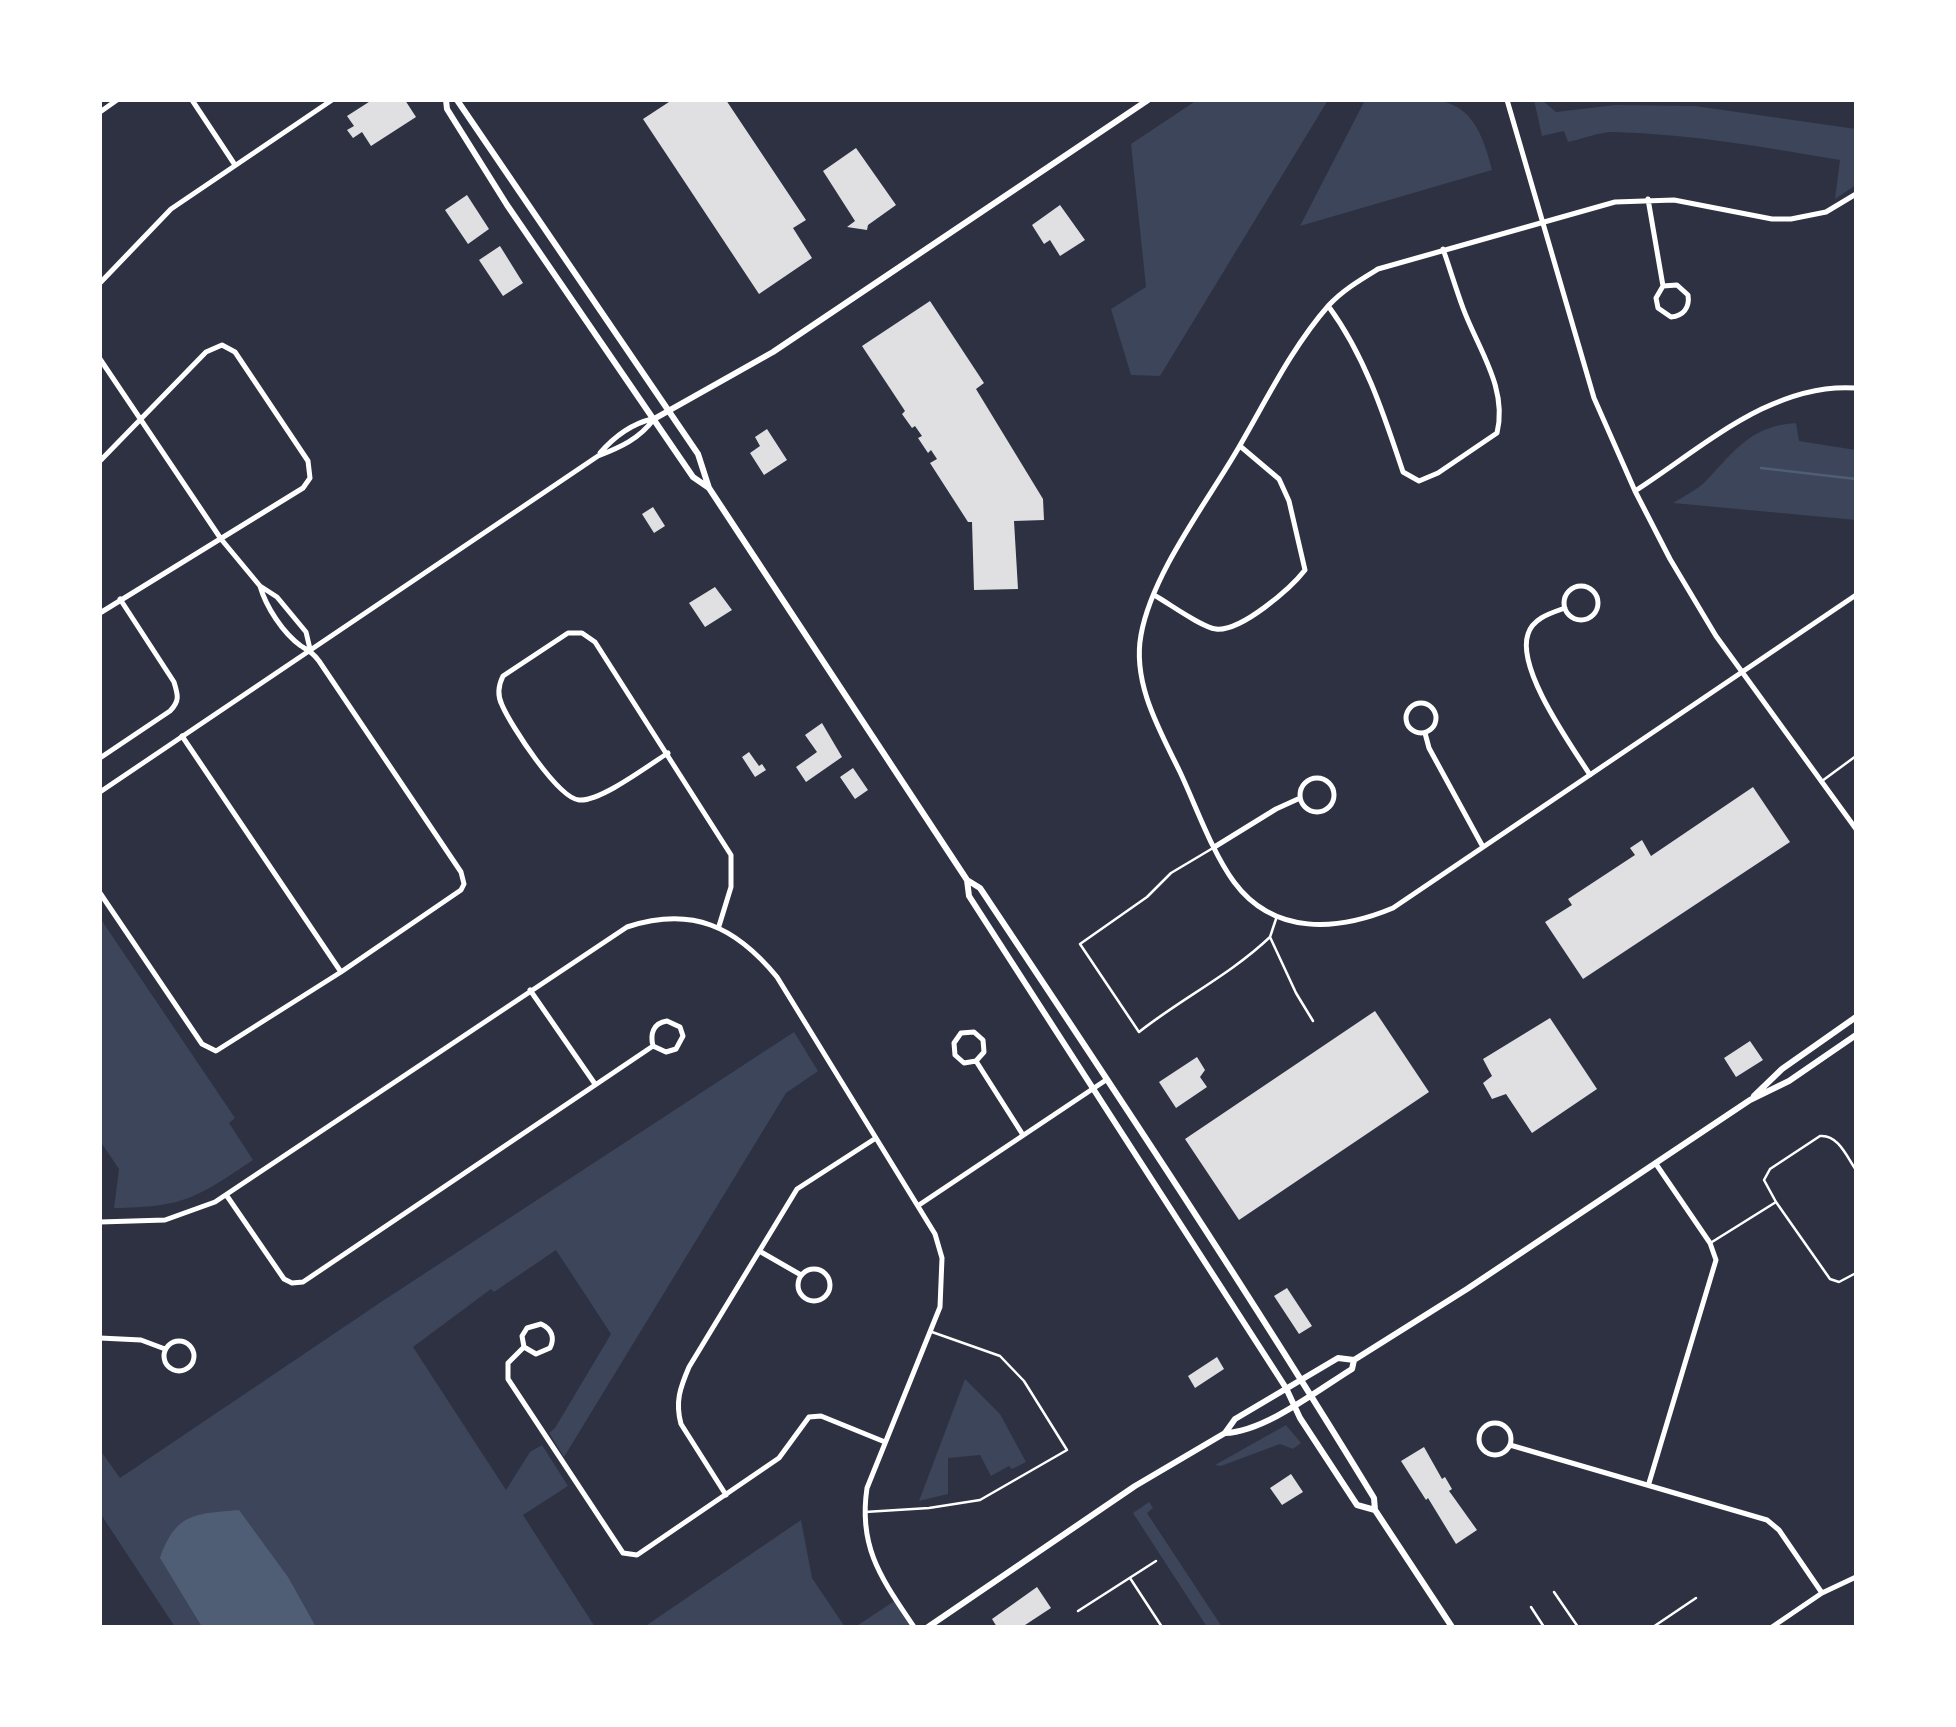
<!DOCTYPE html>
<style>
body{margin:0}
#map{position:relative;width:1956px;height:1727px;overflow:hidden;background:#2d3142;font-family:"PT Sans Narrow",sans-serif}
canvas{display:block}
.frame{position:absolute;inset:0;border:102px solid #fff;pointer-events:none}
</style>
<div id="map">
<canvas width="1956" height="1727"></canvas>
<div class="frame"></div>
</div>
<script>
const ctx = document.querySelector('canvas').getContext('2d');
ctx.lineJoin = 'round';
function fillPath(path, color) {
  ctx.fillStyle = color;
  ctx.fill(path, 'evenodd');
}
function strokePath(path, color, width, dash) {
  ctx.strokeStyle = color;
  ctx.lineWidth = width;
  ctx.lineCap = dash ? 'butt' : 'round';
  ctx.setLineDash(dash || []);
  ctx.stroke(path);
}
fillPath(new Path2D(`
 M1197,100H1328L1160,376L1131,375L1111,309L1146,287L1131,144Z
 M1365,100C1438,100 1472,85 1492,170L1300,226Z
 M1534,100H1542L1556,112L1615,105L1695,106L1856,129V185L1835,199L1840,160C1764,147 1690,134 1614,132C1599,132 1582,139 1568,142L1564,131L1542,136Z
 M1796,423L1799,441L1856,450V520L1673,503C1684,496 1697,490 1706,481C1735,450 1751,426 1796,423Z
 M100,918L235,1118L229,1123L253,1160C196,1198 185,1207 114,1208L119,1169L100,1141Z
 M794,1032L818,1071L786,1093L564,1457L549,1433L555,1428L611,1334L556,1250L494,1292L491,1289L413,1347L506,1490L530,1452L542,1445L568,1486L523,1515L595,1627H175L100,1513V1450L120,1478L384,1300Z
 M965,1379L1000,1414L1026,1462L1012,1469L1009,1466L991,1476L980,1455L948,1458V1494L919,1501Z
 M1286,1425L1301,1443L1293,1449L1280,1444L1221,1466L1215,1465Z
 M1149,1502L1153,1508L1147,1513L1222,1627H1207L1133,1513Z
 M801,1520L812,1578L845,1627H644Z
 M896,1600L914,1627H855Z`), '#3c4559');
fillPath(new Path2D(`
 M239,1510L288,1577L316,1627H202L160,1558C176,1513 194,1514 239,1510Z`), '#4f5d75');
strokePath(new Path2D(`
 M1761,468L1856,479`), '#4f5d75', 2.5);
fillPath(new Path2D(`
 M372,100H405L416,117L371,146L362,132L353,138L347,130L354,126L347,116Z
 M672,100H726L806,220L793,228L812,258L759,294L643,119Z
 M856,148L896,205L868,225L867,230L847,227L855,221L823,171Z
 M467,195L489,229L468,244L445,210Z
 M1060,205L1085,240L1060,256L1050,240L1044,244L1032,225Z
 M500,246L523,283L503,296L479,260Z
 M930,301L984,383L976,389L1043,499L1044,520L1014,521L1018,589L974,590L972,522H968L930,463L937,459L931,450L928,453L918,438L922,436L915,426L912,428L902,414L905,411L862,346Z
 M767,429L787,460L764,475L750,453L760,446L755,437Z
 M653,507L665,526L654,533L642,514Z
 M715,587L732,610L705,627L689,603Z
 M822,723L842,757L806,782L796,767L817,752L805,735Z
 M749,752L759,766L762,764L766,770L755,777L742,757Z
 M853,768L868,790L855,799L840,777Z
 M1753,787L1790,842L1583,979L1545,922L1572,905L1568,899L1635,855L1630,848L1642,840L1651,856Z
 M1375,1011L1429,1092L1239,1220L1185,1139Z
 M1550,1018L1597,1089L1532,1133L1506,1094L1492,1099L1483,1083L1492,1076L1483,1059Z
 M1750,1041L1763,1060L1736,1077L1724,1058Z
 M1197,1057L1205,1070L1200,1077L1207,1087L1176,1108L1159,1082Z
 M1287,1288L1312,1326L1299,1334L1274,1296Z
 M1217,1357L1224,1369L1195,1388L1188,1376Z
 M1424,1447L1442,1479L1445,1477L1452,1489L1449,1491L1452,1495L1477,1530L1456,1544L1428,1498L1426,1500L1401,1461Z
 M1291,1474L1303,1492L1282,1505L1270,1488Z
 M1037,1587L1051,1608L1022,1627H997L992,1619Z`), '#e0e0e3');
strokePath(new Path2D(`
 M1822,781L1856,756
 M1213,848L1171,873L1147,897L1080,944L1139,1032C1182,998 1230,975 1270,937
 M1277,916L1270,937L1296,993L1313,1021
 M1856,1170C1847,1157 1838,1134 1820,1136L1770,1169L1764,1180L1776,1202L1830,1279L1839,1282L1856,1273
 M1712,1242L1776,1202
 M865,1512L929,1508L980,1500L1067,1450L1024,1381L1000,1356L932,1332
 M1130,1578L1162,1627
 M1554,1592L1578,1627
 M1531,1607L1544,1627
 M1078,1611L1156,1561
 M1653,1627L1696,1598`), '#fff', 2.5);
strokePath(new Path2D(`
 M192,100L235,165
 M100,112L117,100
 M1856,194L1826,212L1791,219H1772L1674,200L1615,202L1378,269C1360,280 1343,290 1329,305C1292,347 1267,399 1239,447C1208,501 1152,573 1141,635C1132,683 1160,731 1180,772C1196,806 1212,852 1234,882C1274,936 1338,931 1393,908L1856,595
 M1648,199L1663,286L1677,285L1688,295C1690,308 1683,316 1671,317L1658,308L1656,298L1663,286
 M100,283L171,209L332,100
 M1329,307C1365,356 1384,415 1403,472L1419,481L1438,473L1497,433C1508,388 1478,349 1463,308C1456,289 1450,269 1443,249
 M100,359L221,539L260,586L277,597L306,632L310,649
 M100,461L206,352L222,345L235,352L308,461L310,478L303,488L100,613
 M1564 603a17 17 0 1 1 34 0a17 17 0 1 1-34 0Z
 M1154,595C1170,604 1201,627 1216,629C1241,632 1291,588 1305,570L1289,501L1279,479L1240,446
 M1565,608C1551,613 1533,618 1528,634C1516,669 1571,745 1590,775
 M1406 718a15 15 0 1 1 30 0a15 15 0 1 1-30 0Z
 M1425,733L1429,748L1483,847
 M182,736L341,972
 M668,753C649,765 600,802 579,800C558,798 511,726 502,705C497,695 498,686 503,676L568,633H582L595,642L731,855V887L719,926
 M100,758L170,711C180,701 178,695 174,682L120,599
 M1300 795a17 17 0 1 1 34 0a17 17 0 1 1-34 0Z
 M1216,846L1276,809L1298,799
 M100,893L202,1044L216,1051L341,972L461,890L464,884L461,872L319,661C313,653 309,651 301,646C283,633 266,607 260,586
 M530,990L595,1084
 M976,1061L984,1052L983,1040L974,1032L961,1033L954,1043L955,1055L964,1063L976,1061L1023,1135
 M227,1196L284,1279L292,1283L303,1282L653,1046L666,1052L676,1049L683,1036L680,1027L667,1021C653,1023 650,1034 653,1046
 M919,1205L1106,1080
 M100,1222L165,1220L215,1202L627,927C692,906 735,926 777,977L935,1234L942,1258L940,1307L867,1488C858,1548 882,1579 914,1627
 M761,1252L801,1275
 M798 1285a16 16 0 1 1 32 0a16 16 0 1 1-32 0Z
 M100,1338L141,1340L165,1349
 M164 1356a15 15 0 1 1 30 0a15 15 0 1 1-30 0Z
 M524,1347L522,1336L527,1328L541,1324C552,1329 555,1338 550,1348L536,1354L524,1347L508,1363V1379L623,1553L637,1555L779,1458L809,1417L821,1416L885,1442
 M1479 1439a16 16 0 1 1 32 0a16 16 0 1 1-32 0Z
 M1510,1445L1767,1520L1779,1530L1822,1593
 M1649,1483L1716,1260L1710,1243L1656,1164
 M726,1495L681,1424C675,1402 680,1388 689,1367L797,1189L876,1138
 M1772,1627L1822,1593L1856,1577`), '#fff', 5);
strokePath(new Path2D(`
 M1507,100L1594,398L1635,491L1670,559L1716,636L1856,829
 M600,453C614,437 631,424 652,419
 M1635,491C1702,448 1772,382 1856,388
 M100,792L598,456C621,447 639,439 654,419`), '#fff', 5);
strokePath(new Path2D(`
 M446,100L447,109L507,205L693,477L709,488
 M457,100L698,454L709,488L967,880L980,888C1114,1089 1248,1291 1374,1498L1375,1510L1452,1627
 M654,419L773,352L1148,100
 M967,880L969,896L1286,1388L1300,1418L1357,1505L1375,1510
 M1754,1096L1782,1069L1856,1017
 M1225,1433C1264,1432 1318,1390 1352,1369L1354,1360L1467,1289L1750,1100L1789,1081L1856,1035
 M928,1627L1135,1486L1225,1433L1235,1419L1338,1358L1354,1360`), '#fff', 6);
</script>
